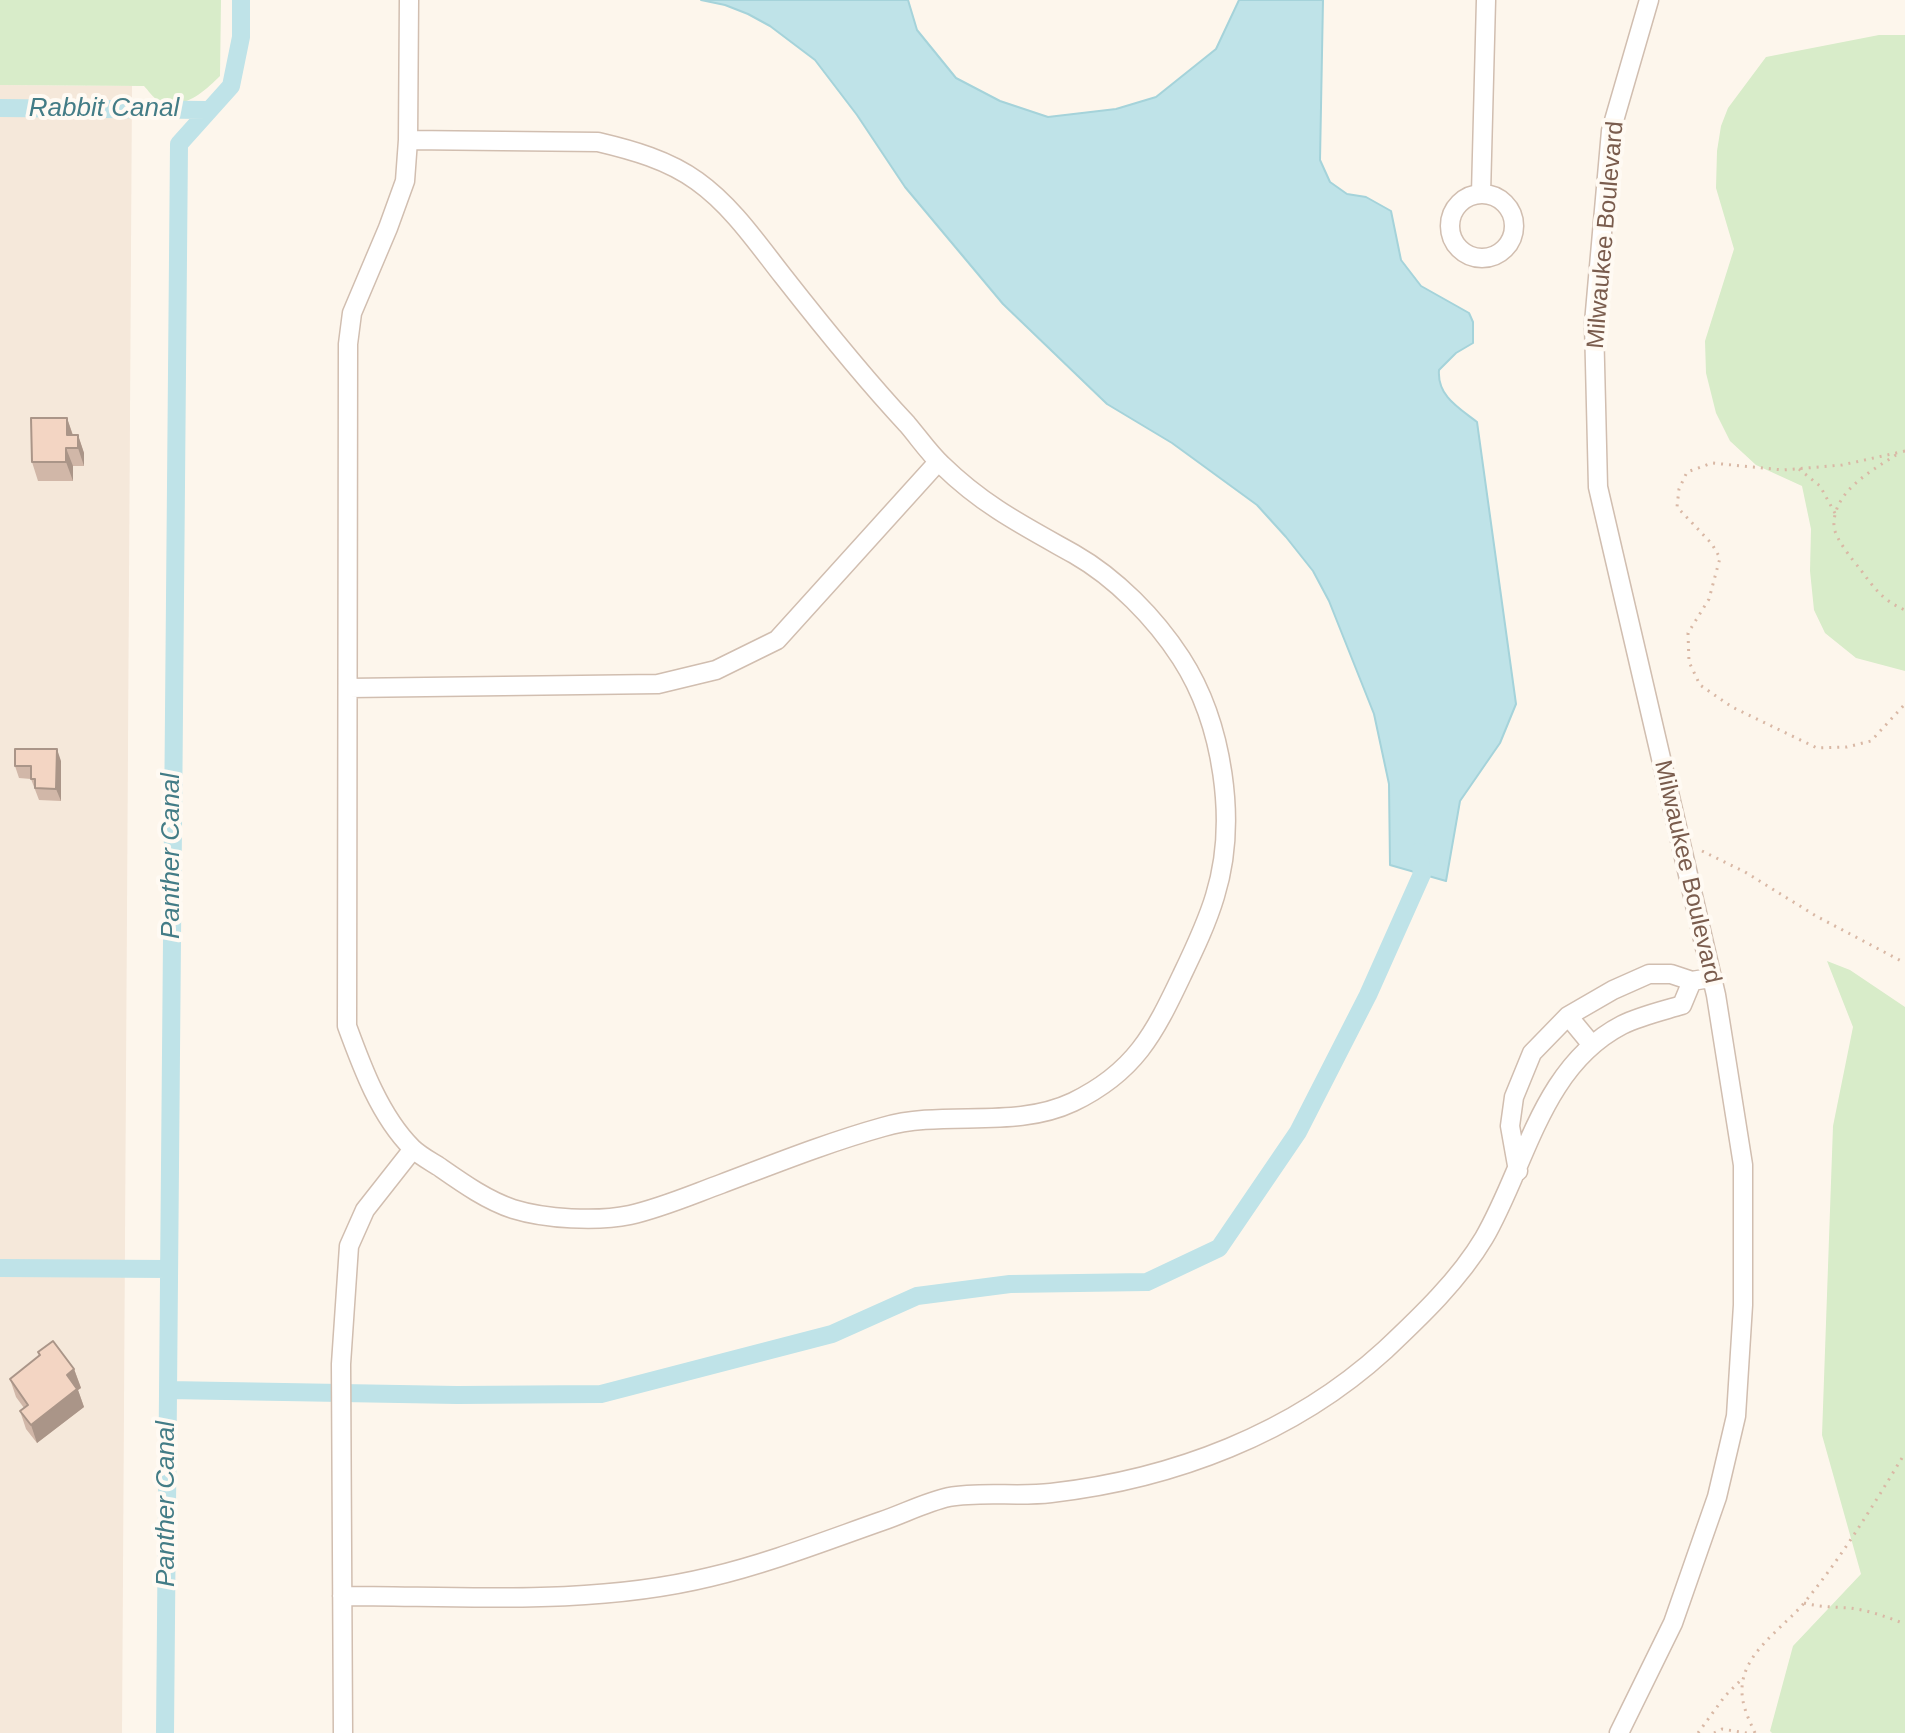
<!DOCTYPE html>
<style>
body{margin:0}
canvas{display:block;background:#fdf6ec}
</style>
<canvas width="1905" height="1733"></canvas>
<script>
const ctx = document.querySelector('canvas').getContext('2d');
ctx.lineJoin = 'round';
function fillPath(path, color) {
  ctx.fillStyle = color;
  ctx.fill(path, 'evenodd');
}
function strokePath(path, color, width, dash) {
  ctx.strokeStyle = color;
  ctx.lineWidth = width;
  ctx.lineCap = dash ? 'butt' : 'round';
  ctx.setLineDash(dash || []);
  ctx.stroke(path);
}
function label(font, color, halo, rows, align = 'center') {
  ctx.font = font + ' Helvetica,sans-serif';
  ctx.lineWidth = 8;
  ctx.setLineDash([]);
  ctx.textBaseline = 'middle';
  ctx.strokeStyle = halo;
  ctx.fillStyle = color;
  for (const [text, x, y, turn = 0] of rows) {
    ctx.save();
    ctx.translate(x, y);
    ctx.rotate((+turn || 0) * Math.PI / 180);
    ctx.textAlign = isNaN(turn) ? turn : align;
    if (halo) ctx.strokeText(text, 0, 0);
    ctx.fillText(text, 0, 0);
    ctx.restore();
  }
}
fillPath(new Path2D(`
 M0,85L132,86L122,1733H0Z`), '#f5e8da');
fillPath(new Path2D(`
 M0,0H221L220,76C205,91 181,113 158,100C153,98 148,90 144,86L0,85Z
 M1879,35H1905V671L1856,658L1825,633L1814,610L1810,571L1811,529L1802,486L1756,465L1730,441L1716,413L1706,373L1705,341L1734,249L1716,188L1717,151L1721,126L1728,108L1766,57Z
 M1827,961L1850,970L1905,1007V1733H1772L1770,1731L1793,1646L1861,1574L1822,1435L1833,1126L1853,1027Z`), '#d8ecc9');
const water = new Path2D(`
 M701,0H908L917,30L956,78L1000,101L1048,117L1116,109L1156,97L1216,49L1239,0H1323L1320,160L1330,182L1347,194L1366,197L1391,211L1401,260L1421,286L1469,313L1473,322V343L1456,353L1439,370C1437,396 1459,408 1477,422L1516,704L1500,743L1460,801L1446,881L1390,865L1389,784L1374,714L1329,601L1313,571L1286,537L1257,505L1172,443L1107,404L1003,304L905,187L857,115L815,60L770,26L748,14L725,5Z`);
fillPath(water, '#bfe3e8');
strokePath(water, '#a5d3da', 2);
strokePath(new Path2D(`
 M0,108L207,110
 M0,1268L169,1269
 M168,1390L457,1395L601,1394L832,1334L917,1296L1010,1284L1147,1282L1219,1248L1298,1132L1368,995L1422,874L1419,852
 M165,1733L179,144L231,86L241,37V0`), '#bfe3e8', 18);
const street = new Path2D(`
 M408,140L598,142C632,150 668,160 697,181C732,206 757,243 783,276C823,327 863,377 907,424C919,438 929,453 942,465C984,506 1024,526 1074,554C1116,578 1155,618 1181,658C1223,723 1238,822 1215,896C1207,923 1194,950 1182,975C1154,1034 1135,1072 1073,1102C1014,1130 945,1109 883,1127C829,1142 774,1164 721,1184C691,1195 661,1208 630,1215C597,1222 545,1219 513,1209C486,1200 461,1182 438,1166C430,1161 419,1155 412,1148C380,1116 362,1067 347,1026L348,344L352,313L388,228L405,181L408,140L409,0
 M1481,194L1486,0
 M1450 226a32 32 0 1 1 64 0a32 32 0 1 1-64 0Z
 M349,688L658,684L716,670L777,640L938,462
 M1568,1016L1592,1045
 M1518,1171L1510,1126L1514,1097L1532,1053L1568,1016L1613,990L1649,974H1671L1692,981L1704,979
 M342,1596C464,1596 591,1606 710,1577C769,1563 825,1541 882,1521C903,1514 926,1502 949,1497C981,1491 1018,1497 1051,1493C1173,1479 1293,1434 1385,1350C1420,1317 1459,1280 1484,1238C1526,1166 1541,1067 1622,1025C1640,1016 1662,1011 1682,1005L1692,981
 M343,1733L341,1364L349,1246L365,1210L413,1149
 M1619,1733L1673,1623L1717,1497L1736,1416L1743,1305V1165L1716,995L1598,487L1594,323L1611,131L1649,0`);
strokePath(street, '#d1beb0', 21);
strokePath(new Path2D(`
 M1905,451L1842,465L1783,470L1712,463L1687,472L1679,489L1677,507L1712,544L1720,558L1709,599L1688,633L1689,662L1700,685L1732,707L1817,748L1847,747L1871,741L1905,704
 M1896,455C1871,471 1832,492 1834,527C1836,540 1852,559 1860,569C1875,589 1882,600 1905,610
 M1799,469L1820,486L1836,515
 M1702,851L1745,872L1816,916L1905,963
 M1804,1603C1819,1607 1834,1607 1849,1608C1868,1610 1887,1617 1905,1624
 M1698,1733L1725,1696L1741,1680
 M1714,1733L1722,1729L1747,1733
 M1755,1733C1747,1716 1739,1699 1743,1680C1749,1649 1785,1626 1804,1603C1842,1557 1874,1504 1905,1453`), '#d9b8a5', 3, [2, 6]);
strokePath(street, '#fff', 18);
fillPath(new Path2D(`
 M67,418L73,435H78L84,453V466H73V481H38L32,462Z
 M61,761V801L39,800L31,779L19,778L15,766Z
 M38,1352L74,1369L81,1388L78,1390L84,1407L37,1443L26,1429L20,1411L24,1408L16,1397L10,1379L39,1356Z`), '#d1b7a8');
fillPath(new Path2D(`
 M67,418L73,436L67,435Z
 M78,435L84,453V466L78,448Z
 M66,448L73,466V481L66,462Z
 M57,749L61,761V801L56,789Z
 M74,1369L81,1388L78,1390L84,1407L37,1443L31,1425L67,1375Z`), '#aa9588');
const building = new Path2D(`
 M31,418H67V435H78V448H66V462H32Z
 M15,749H57L56,789L35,788V779H31V766H15Z
 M53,1341L74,1369L67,1375L77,1389L31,1425L20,1411L28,1405L10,1379L40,1355L38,1352Z`);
fillPath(building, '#f3d5c3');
strokePath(building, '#aa9588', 2);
label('24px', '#7a5c4d', '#fffaf3', [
 ["Milwaukee Boulevard",1606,235,-85],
 ["Milwaukee Boulevard",1687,872,77]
]);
label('italic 26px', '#437c86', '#fffaf3', [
 ["Rabbit Canal",104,109],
 ["Panther Canal",172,856,-90],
 ["Panther Canal",167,1504,-90]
]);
</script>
